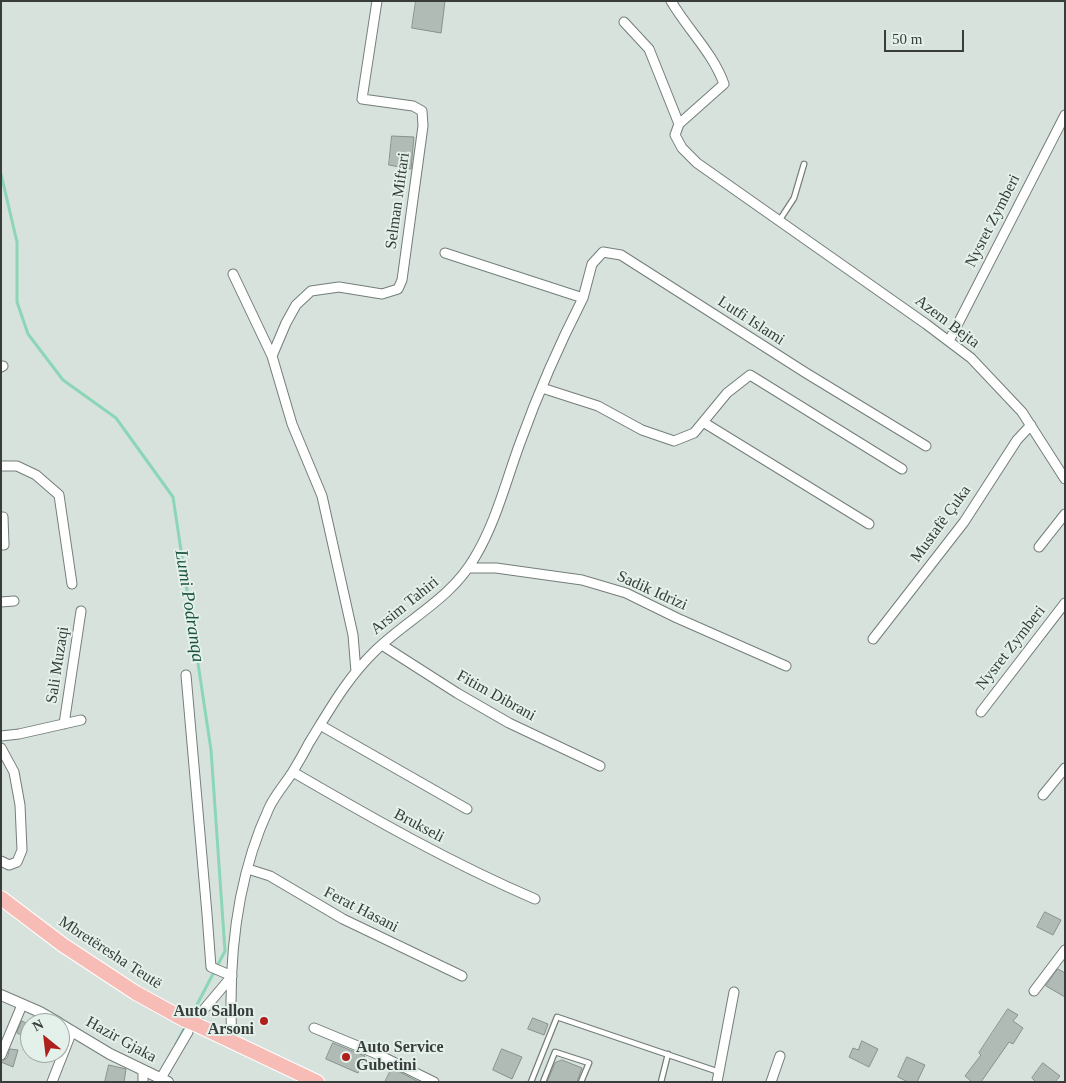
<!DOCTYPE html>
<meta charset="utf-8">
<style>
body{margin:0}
#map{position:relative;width:1066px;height:1083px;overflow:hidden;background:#d7e2dd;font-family:Georgia,serif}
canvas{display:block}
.frame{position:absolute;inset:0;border:2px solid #383d3b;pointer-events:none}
.north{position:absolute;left:20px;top:1013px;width:50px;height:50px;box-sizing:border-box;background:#e4f0ea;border:1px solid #9fa8a4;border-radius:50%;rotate:331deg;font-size:14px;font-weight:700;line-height:20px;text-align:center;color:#383d3b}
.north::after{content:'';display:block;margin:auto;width:18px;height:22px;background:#af1f1c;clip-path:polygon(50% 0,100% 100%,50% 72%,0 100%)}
.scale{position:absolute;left:884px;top:30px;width:80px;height:22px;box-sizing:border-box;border:2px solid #383d3b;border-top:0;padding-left:6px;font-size:15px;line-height:18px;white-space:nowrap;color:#383d3b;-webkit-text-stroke:4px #e4f0ea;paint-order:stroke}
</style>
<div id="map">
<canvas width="1066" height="1083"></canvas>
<div class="frame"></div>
<div class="north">N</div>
<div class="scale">50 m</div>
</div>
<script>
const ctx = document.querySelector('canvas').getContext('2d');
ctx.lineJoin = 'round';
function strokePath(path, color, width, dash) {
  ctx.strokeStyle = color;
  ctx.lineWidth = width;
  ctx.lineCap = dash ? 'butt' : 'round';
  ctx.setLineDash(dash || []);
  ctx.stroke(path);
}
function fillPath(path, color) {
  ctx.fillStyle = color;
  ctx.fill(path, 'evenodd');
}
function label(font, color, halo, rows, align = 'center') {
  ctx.font = font + ' Georgia,serif';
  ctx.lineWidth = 4;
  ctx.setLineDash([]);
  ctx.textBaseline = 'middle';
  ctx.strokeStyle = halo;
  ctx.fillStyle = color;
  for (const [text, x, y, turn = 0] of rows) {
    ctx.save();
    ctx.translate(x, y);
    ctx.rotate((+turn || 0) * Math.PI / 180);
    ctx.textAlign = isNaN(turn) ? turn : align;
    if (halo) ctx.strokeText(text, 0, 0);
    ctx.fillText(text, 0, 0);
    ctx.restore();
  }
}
strokePath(new Path2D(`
 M1,174L17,242V302L28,334L63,380L116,418L173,497L211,750L225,951L190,1018
 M176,1044L187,1023`), '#8cd6b8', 3);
const building = new Path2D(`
 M416,1H445L441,33L412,28Z
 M392,136L414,137L411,169L389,165Z
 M1045,912L1061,920L1053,935L1037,927Z
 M1058,969L1065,973V997L1046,986Z
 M1008,1009L1018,1015L1013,1021L1023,1028L1013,1044L1009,1042L981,1082H972L965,1076L981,1055L979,1053Z
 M533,1018L548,1024L544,1035L528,1029Z
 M22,1021L30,1025V1039L17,1033Z
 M862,1041L878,1049L869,1067L849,1057L853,1048L858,1050Z
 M333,1043L365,1056L358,1073L326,1059Z
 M10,1049L18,1050L13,1067L1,1062L7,1058Z
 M502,1049L522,1057L512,1079L493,1070Z
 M907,1057L925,1065L917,1082H908L898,1077Z
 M562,1060L582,1068L577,1082H547L555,1063Z
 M1043,1063L1060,1076L1055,1082H1036L1032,1078Z
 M109,1065L126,1069L124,1082H105Z
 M392,1068L419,1082H385Z`);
fillPath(building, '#b0bbb6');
strokePath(building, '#87918d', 1);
const service = new Path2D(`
 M779,221L794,198L804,164
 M531,1082L557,1017L719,1072
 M543,1082L555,1052L589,1063L581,1082
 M661,1082L668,1054`);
const minor = new Path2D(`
 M671,1C688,30 713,53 724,84L679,124L675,135L682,148L697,163L926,324L971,358L1022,412L1065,479
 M624,22L649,49L679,124
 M233,274L272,356
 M583,298L592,264L603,252L621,255L806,373L926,446
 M949,341L1065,115
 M1,367L3,366
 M542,388L598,406L642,430L674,441L694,433L727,393L750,375L902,469
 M703,422L869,524
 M1,466H17L36,475L59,495L72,584
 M1,517H3L4,545H1
 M1039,547L1065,514
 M468,568H496L582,580L626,593L677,618L786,666
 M1,602L14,601
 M873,639L964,522L1017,440L1031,425
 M382,645L457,693L509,723L600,766
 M356,672L353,635L322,496L292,424L272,356L286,323L296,305L311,291L339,287L382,294L398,289L402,280L423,126L422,111L413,106L362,99L377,1
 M186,675L207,914L211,967L232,976L200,1014
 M981,712L1065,603
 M64,724L81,611
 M320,725L467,809
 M1,736L19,734L81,720
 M1,748L14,772L20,805L22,850L17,862L9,865L1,861
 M293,772C372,818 451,863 535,899
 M1043,795L1065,768
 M248,869L270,876L343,919L462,976
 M1034,991L1065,950
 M314,1028L377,1054L434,1082
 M232,1041C228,964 236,879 269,808C275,795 285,784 292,773C298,763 304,753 309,743C330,709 347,678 376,650C409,618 451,599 475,557C496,522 506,481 520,443C538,393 559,345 583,298L445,253
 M1,1055L22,1005
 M161,1078L188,1032
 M52,1082L72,1031
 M143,1082V1070
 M717,1082L734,992
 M771,1082L780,1056`);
const tertiary = new Path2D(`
 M1,995L40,1012L59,1023
 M60,1024L110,1054L168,1082`);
const primary = new Path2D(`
 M1,898L63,945L136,993L185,1020
 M195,1024L317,1082`);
strokePath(service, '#747e79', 7);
strokePath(minor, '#747e79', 11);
strokePath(tertiary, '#747e79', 12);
strokePath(primary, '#fff', 16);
strokePath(service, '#fff', 4.5);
strokePath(minor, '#fff', 9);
strokePath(tertiary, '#fff', 10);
strokePath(primary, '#f6bcb5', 14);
const primaryBridge = new Path2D(`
 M185,1020L195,1024`);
strokePath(primaryBridge, '#fff', 16, []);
strokePath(primaryBridge, '#f6bcb5', 14);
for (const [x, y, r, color] of [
 [264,1021,5,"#af1f1c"],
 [346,1057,5,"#af1f1c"]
]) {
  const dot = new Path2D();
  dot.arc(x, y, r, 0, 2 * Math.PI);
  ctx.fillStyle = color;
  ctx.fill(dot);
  strokePath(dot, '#e4f0ea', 2);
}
label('16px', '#383d3b', '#e4f0ea', [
 ["Selman Miftari",398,201,-82],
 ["Nysret Zymberi",993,221,-63],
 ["Lutfi Islami",751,321,33],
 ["Azem Bejta",947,322,37],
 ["Mustafë Çuka",941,524,-54],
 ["Sadik Idrizi",652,591,24],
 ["Arsim Tahiri",405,606,-39],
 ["Nysret Zymberi",1011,648,-52],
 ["Sali Muzaqi",58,665,-81],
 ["Fitim Dibrani",496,696,29],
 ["Brukseli",419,826,28],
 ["Ferat Hasani",361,910,27],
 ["Mbretëresha Teutë",110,953,33],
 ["Hazir Gjaka",121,1040,29]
]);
label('bold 16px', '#383d3b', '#e4f0ea', [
 ["Auto Sallon",254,1012],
 ["Arsoni",254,1030],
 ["Auto Service",356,1048,"left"],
 ["Gubetini",356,1066,"left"]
], 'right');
label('italic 18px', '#1a5440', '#e4f0ea', [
 ["Lumi Podranqa",189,606,81]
]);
</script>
